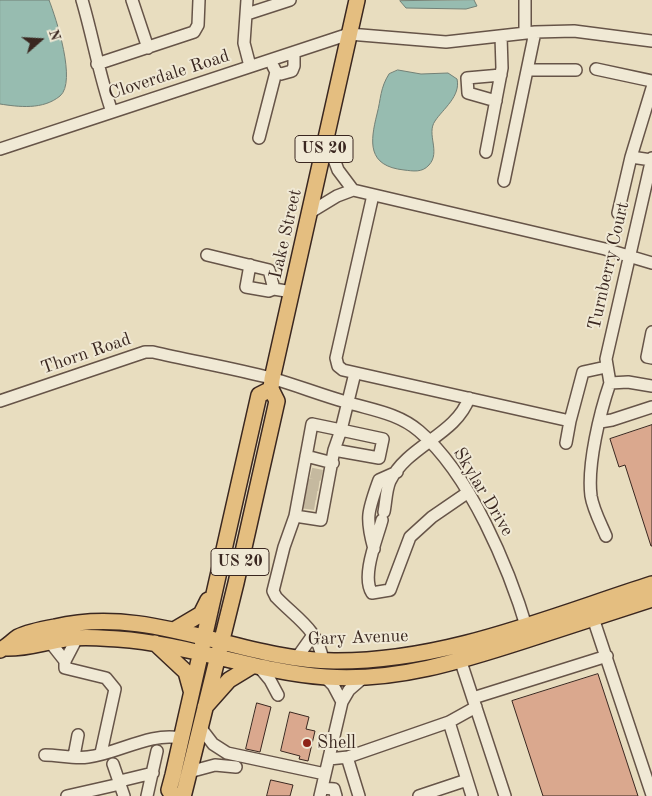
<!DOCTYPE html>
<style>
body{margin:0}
#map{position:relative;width:652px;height:796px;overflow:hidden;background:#e8ddbf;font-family:"Old Standard TT",serif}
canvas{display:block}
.north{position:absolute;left:15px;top:15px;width:50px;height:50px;-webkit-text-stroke:4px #f0e9d5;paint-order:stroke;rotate:71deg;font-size:14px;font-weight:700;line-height:20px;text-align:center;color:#3a2720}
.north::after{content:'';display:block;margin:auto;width:18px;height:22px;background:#3a2720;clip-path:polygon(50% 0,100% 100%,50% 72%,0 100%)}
</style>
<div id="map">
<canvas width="652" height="796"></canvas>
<div class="north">N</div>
</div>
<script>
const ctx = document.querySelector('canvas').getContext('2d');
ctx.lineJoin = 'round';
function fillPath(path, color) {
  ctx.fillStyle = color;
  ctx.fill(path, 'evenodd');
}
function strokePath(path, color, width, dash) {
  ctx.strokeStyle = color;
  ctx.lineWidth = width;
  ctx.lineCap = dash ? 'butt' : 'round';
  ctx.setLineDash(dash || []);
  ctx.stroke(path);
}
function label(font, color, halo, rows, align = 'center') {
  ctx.font = font + ' "Old Standard TT",serif';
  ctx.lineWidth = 4;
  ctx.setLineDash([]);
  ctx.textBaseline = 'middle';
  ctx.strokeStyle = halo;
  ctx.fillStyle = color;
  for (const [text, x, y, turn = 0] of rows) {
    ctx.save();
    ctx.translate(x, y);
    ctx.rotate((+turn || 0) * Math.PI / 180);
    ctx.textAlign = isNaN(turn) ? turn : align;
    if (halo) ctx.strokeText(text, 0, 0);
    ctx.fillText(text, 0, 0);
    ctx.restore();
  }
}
const water = new Path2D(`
 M0,0H49C56,18 77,82 60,96C43,110 19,107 0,104Z
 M474,0L477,6L466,9L406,8L400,1Z
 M398,70L421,74L448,73L457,79C461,96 443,109 435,121C426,134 441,152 429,165C422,173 413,171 404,170C367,166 370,142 377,114C381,99 380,88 389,74Z`);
fillPath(water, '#97bcb0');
strokePath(water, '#728076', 1);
const building = new Path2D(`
 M652,425V546H651L625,465L619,467L610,439Z
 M598,674L638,796H543L512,701Z
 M257,703L271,707L260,752L246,749Z
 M290,712L309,717L306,729L315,731L308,761L299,759L300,756L281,751Z
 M271,780L293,785L290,796H267Z`);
fillPath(building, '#daa88e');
strokePath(building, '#3a2720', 1);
strokePath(new Path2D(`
 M311,473L324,476
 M308,484L322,486
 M306,493L320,495
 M304,503L317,505`), '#c5b99f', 11, [11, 5.5]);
const minor = new Path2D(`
 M82,0C93,37 99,75 112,112
 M132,0L148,48
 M247,0L244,43L250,66
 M247,14L290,0
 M525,33V0
 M97,64L194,32L198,25L199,0
 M273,66L276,72L281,74L292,71L294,66V52
 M596,69L652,81
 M528,70H576
 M652,88L631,157L652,160
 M496,101L468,93L467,78L501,75
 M259,138L276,72
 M326,138L338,170L353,190L605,249L652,263
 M0,149L349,34L446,42L535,32L574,31L652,41
 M486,152L502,68L501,36
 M504,181L535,32
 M373,195L336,358L338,366L343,370L570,421L583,372L606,367
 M309,213L337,196L353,190
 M618,213L631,157
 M207,255L269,270L274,289L292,292
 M250,265L246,287L269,291L274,289
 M652,332L647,357L652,358
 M610,383L606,359L652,158
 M610,383L628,382L652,386
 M0,401L145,352H153C192,361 232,368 271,378C296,385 321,395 346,402C372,410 398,413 419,431C470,474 509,568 528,632
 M600,422L612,420L652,407
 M566,443L570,421
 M306,456L333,463
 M384,512C386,502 386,490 390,481C408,445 456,435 469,398
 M295,516L321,520L334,450L379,458L383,439L341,430L334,450
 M382,520C377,539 361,576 372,593L390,590L410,537L432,517L467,493
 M606,536C601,524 593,509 591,496C587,465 600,412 610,383
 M374,549C365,517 368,511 379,480L397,472
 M593,618L652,795
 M50,642L65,661V668L106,678L115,689L101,753
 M458,653L505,796
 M296,659L313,635
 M65,661L77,638
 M323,661C318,629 297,619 276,597L273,591L284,547L295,516L312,424L341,430L355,373
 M260,668L270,680L278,695
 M325,677L333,685L342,702
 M473,698L607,656
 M449,722L472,796
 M200,727L213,744L227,753L325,774
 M45,755C59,755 74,759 88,757C120,753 149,732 181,738
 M74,756L78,735
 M347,757L359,796
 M329,759L348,757L449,722L476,707
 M113,764L124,796
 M189,772L215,765L236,767
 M120,781L153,773
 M322,788L334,789L336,796
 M67,796L120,784
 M147,796L157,751
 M320,796L342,702L349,690L364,677
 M419,796L467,780`);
const major = new Path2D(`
 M174,630L201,614L208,600
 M155,643L186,672L191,690
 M5,648C26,649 44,642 65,639C82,636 100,638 118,639C189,644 255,672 326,677C396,682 461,661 526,640C568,626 610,613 652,599
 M0,650C7,647 12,641 18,637C28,632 44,629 55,627C150,604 240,660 334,661C444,662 549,617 652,584
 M205,707L229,680L252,666
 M173,796L169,790L173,775L259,395L271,389
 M178,796L184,793L187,781L236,583L277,401L271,389L272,379L357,0`);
strokePath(minor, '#665448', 14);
strokePath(major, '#3a2720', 18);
strokePath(minor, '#f0e9d5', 11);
strokePath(major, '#e4be80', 15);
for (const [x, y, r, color] of [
 [307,743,5,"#8f2418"]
]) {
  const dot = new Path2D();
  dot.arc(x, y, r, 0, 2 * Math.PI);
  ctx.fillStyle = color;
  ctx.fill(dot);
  strokePath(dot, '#f0e9d5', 2);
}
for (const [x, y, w] of [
 [324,149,58],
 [240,562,58]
]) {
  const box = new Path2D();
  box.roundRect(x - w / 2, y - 13.5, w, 27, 4);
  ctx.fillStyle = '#f0e9d5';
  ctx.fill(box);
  strokePath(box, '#3a2720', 1);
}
label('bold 16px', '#3a2720', null, [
 ["US 20",324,149],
 ["US 20",240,562]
]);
label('18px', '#3a2720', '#f0e9d5', [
 ["Cloverdale Road",169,75,-18],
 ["Lake Street",286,234,-77],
 ["Turnberry Court",609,266,-77],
 ["Thorn Road",86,354,-19],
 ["Skylar Drive",483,492,59],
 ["Gary Avenue",358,638,-2]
]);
label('18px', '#3a2720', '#f0e9d5', [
 ["Shell",317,743]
], 'left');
</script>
